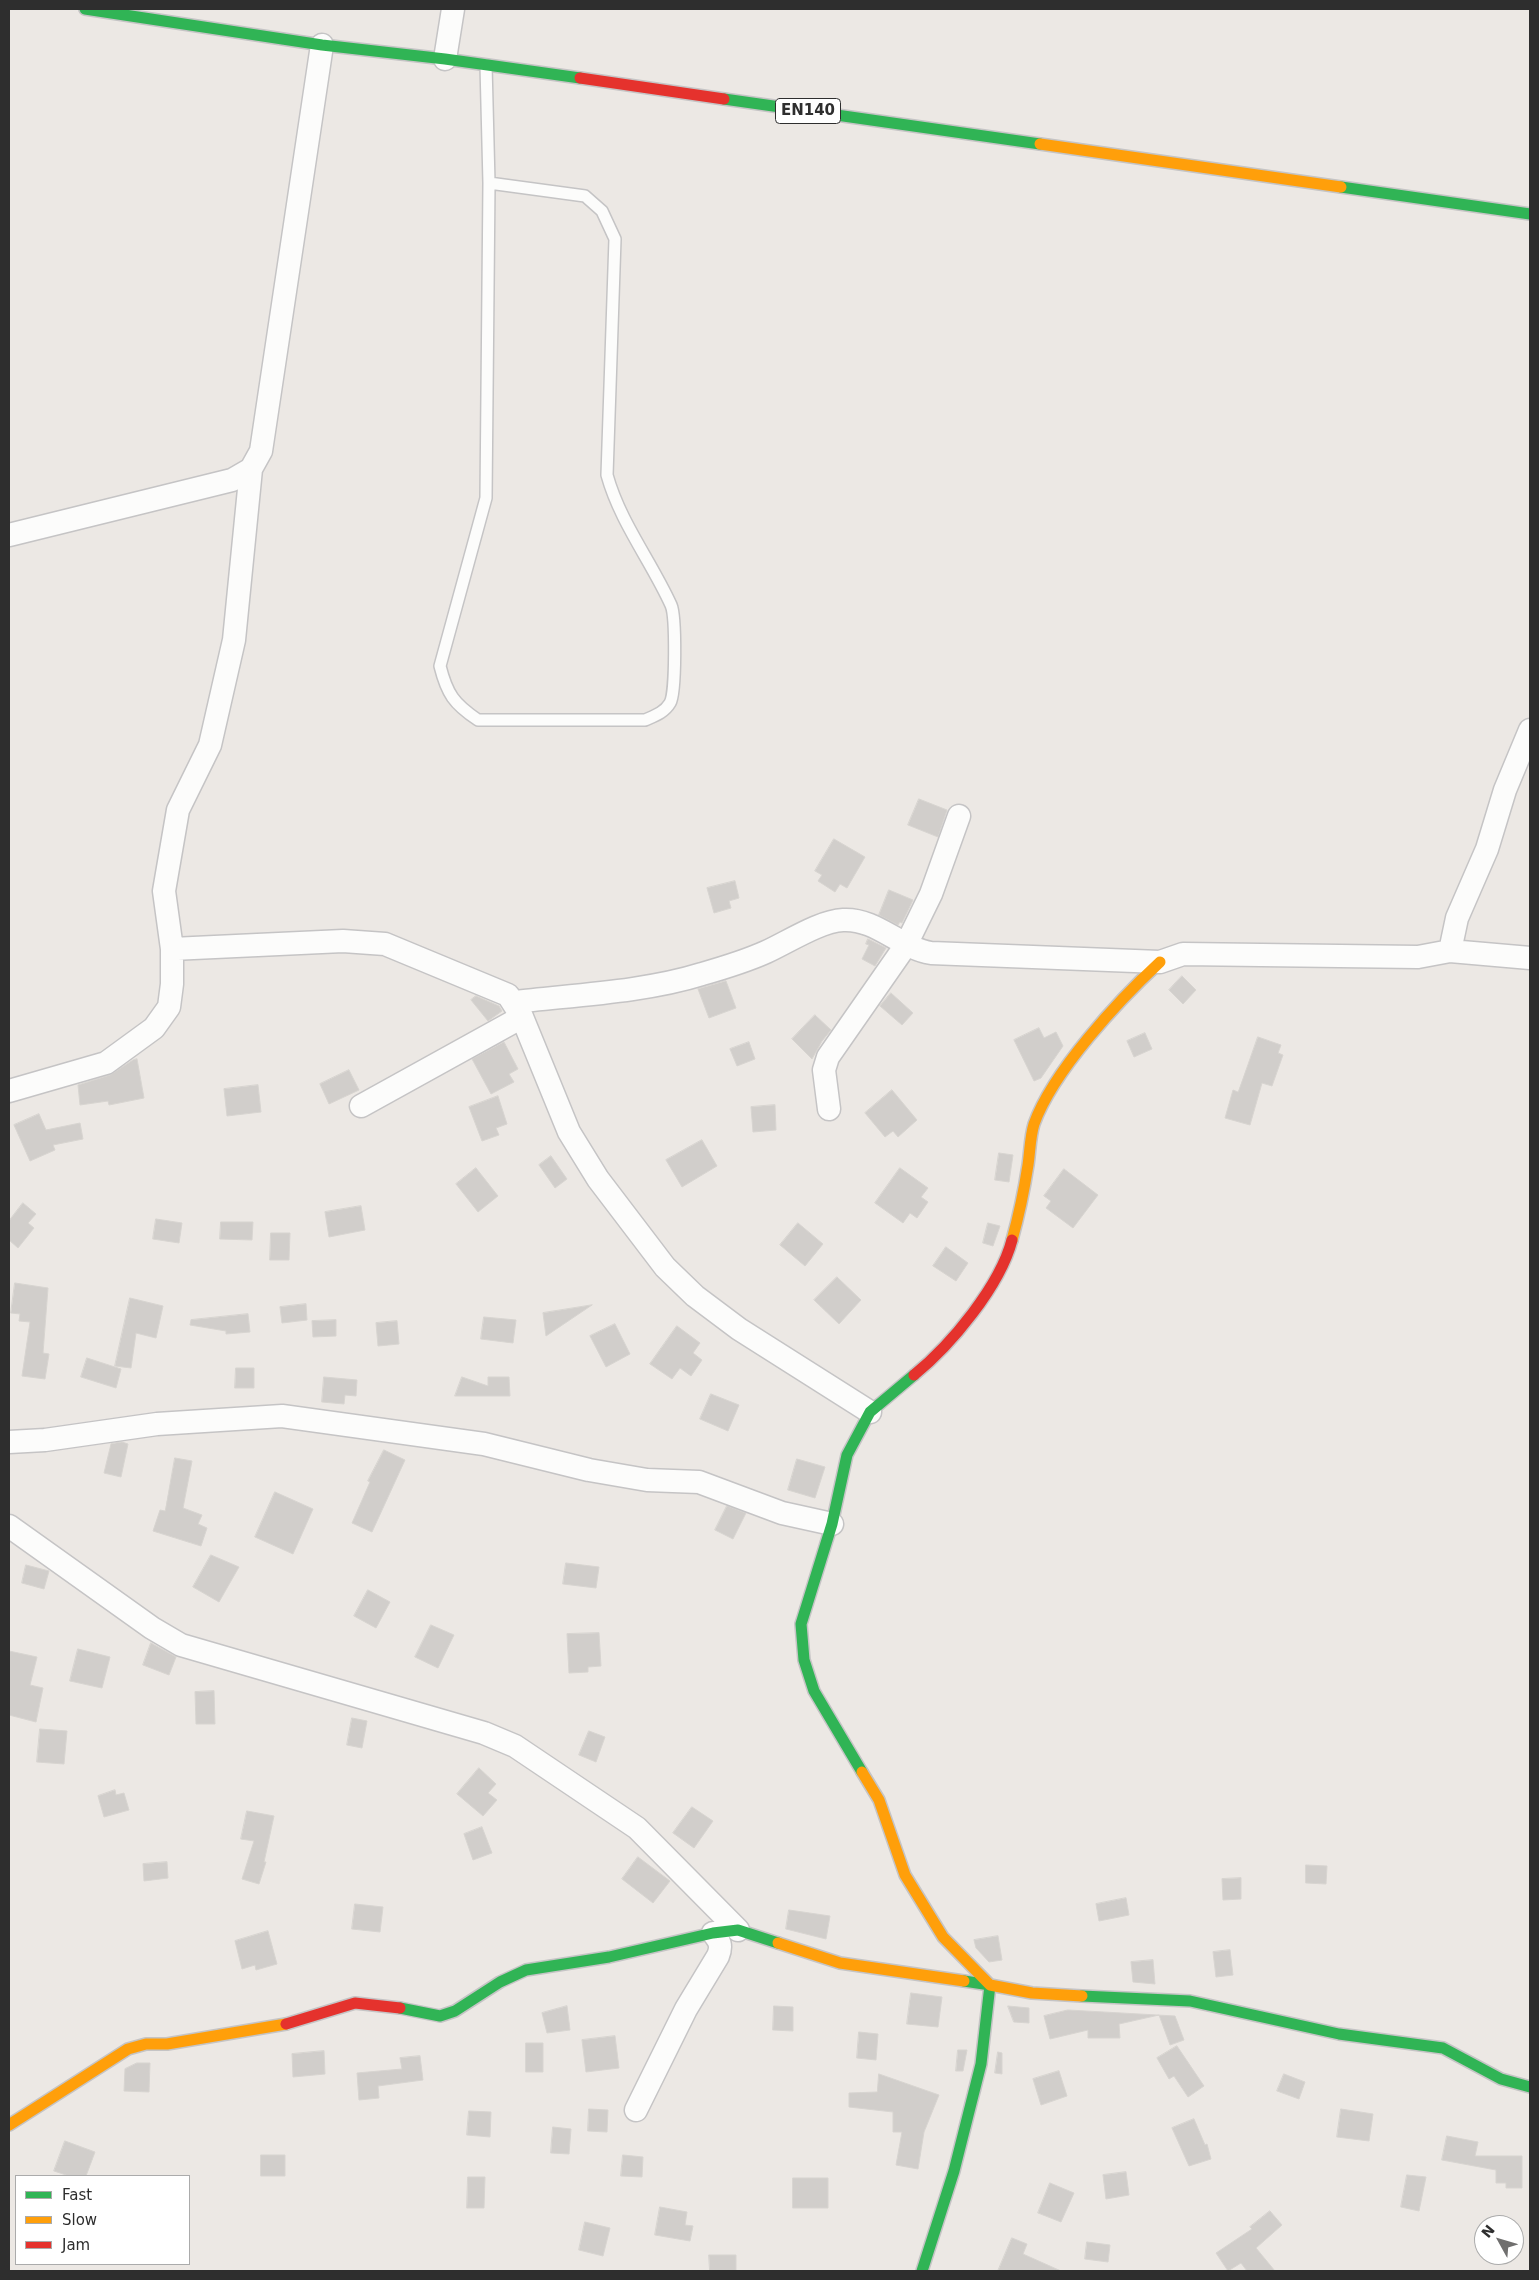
<!DOCTYPE html>
<style>
body{margin:0}
#map{position:relative;width:1539px;height:2280px;overflow:hidden;background:#ece8e4;font-family:"DejaVu Sans",sans-serif}
canvas{display:block}
.frame{position:absolute;inset:0;border:10px solid #2e2e2e;pointer-events:none}
.legend{position:absolute;left:15px;top:2175px;width:175px;height:90px;box-sizing:border-box;background:#fff;border:1px solid #ababab;margin:0;padding:6px 9px;list-style:none;font-size:15px;color:#2e2e2e}
.legend li{display:flex;align-items:center;gap:10px;height:25px}
.legend b{width:25px;border:1px solid #ababab}
.north{position:absolute;left:1474px;top:2215px;width:50px;height:50px;box-sizing:border-box;background:#fff;border:1px solid #ababab;border-radius:50%;rotate:309deg;font-size:14px;font-weight:700;line-height:20px;text-align:center;color:#2e2e2e}
.north::after{content:'';display:block;margin:auto;width:18px;height:22px;background:#706f6e;clip-path:polygon(50% 0,100% 100%,50% 72%,0 100%)}
</style>
<div id="map">
<canvas width="1539" height="2280"></canvas>
<div class="frame"></div>
<ul class="legend">
<li><b style="height:6px;background:#30b455"></b>Fast</li>
<li><b style="height:6px;background:#ff9f0a"></b>Slow</li>
<li><b style="height:6px;background:#e5322d"></b>Jam</li>
</ul>
<div class="north">N</div>
</div>
<script>
const ctx = document.querySelector('canvas').getContext('2d');
ctx.lineJoin = 'round';
function fillPath(path, color) {
  ctx.fillStyle = color;
  ctx.fill(path, 'evenodd');
}
function strokePath(path, color, width, dash) {
  ctx.strokeStyle = color;
  ctx.lineWidth = width;
  ctx.lineCap = dash ? 'butt' : 'round';
  ctx.setLineDash(dash || []);
  ctx.stroke(path);
}
function label(font, color, halo, rows, align = 'center') {
  ctx.font = font + ' "DejaVu Sans",sans-serif';
  ctx.lineWidth = 5;
  ctx.setLineDash([]);
  ctx.textBaseline = 'middle';
  ctx.strokeStyle = halo;
  ctx.fillStyle = color;
  for (const [text, x, y, turn = 0] of rows) {
    ctx.save();
    ctx.translate(x, y);
    ctx.rotate((+turn || 0) * Math.PI / 180);
    ctx.textAlign = isNaN(turn) ? turn : align;
    if (halo) ctx.strokeText(text, 0, 0);
    ctx.fillText(text, 0, 0);
    ctx.restore();
  }
}
const building = new Path2D(`
 M919,799L947,810L938,837L908,825Z
 M834,839L865,857L847,888L840,884L835,892L818,881L822,875L815,871Z
 M735,881L739,898L729,901L731,908L714,913L707,888Z
 M889,890L913,900L902,923L900,922L898,925L879,915Z
 M868,939L886,948L875,966L862,959L869,945L866,944Z
 M1182,976L1196,990L1183,1004L1169,990Z
 M726,981L736,1008L709,1018L698,989Z
 M891,993L913,1013L902,1025L880,1006Z
 M476,996L499,1006L502,1011L488,1021L471,1000Z
 M815,1015L831,1030L822,1041L812,1059L792,1039Z
 M1039,1028L1044,1038L1056,1032L1063,1046L1041,1078L1034,1081L1014,1040Z
 M1145,1033L1152,1049L1134,1057L1127,1041Z
 M1258,1037L1281,1045L1278,1053L1283,1055L1272,1086L1262,1083L1250,1125L1225,1118L1233,1090L1238,1092Z
 M504,1042L518,1069L509,1074L514,1082L491,1094L472,1059Z
 M749,1042L755,1059L737,1066L730,1049Z
 M137,1059L144,1098L109,1105L108,1101L80,1105L78,1085L110,1075L133,1060Z
 M349,1070L359,1090L329,1104L320,1084Z
 M258,1085L261,1112L227,1116L224,1089Z
 M892,1090L917,1120L898,1137L893,1131L885,1137L865,1113Z
 M498,1096L507,1124L496,1128L499,1135L482,1141L469,1107Z
 M775,1105L776,1130L753,1132L751,1107Z
 M39,1114L46,1130L80,1123L83,1139L53,1145L55,1150L30,1161L14,1125Z
 M702,1140L717,1166L682,1187L666,1160Z
 M999,1153L1013,1155L1009,1182L995,1180Z
 M551,1156L567,1179L555,1188L539,1165Z
 M476,1168L498,1196L478,1212L456,1184Z
 M900,1168L928,1188L921,1197L928,1202L917,1218L910,1213L903,1223L875,1203Z
 M1064,1169L1098,1195L1073,1228L1046,1208L1051,1201L1044,1196Z
 M23,1203L36,1214L28,1223L34,1228L18,1248L9,1240V1221Z
 M361,1206L365,1230L329,1237L325,1212Z
 M156,1219L182,1223L179,1243L153,1239Z
 M221,1222H253L252,1240L220,1239Z
 M798,1223L823,1244L805,1266L780,1245Z
 M988,1223L1000,1226L993,1246L983,1243Z
 M271,1233H290L289,1260H270Z
 M946,1247L968,1263L956,1281L933,1266Z
 M837,1277L861,1300L839,1324L814,1300Z
 M15,1283L48,1288L43,1353L49,1354L45,1379L22,1376L30,1322L19,1321L20,1314L11,1313Z
 M130,1298L163,1306L156,1338L136,1333L131,1368L115,1366Z
 M306,1304L307,1320L282,1323L280,1307Z
 M592,1305L546,1336L543,1313Z
 M248,1314L250,1332L226,1334V1331L190,1325L191,1320Z
 M484,1317L516,1320L513,1343L481,1339Z
 M336,1320V1336L313,1337L312,1321Z
 M397,1321L399,1344L378,1346L376,1323Z
 M615,1324L630,1354L606,1367L590,1336Z
 M677,1326L700,1343L693,1353L702,1360L691,1376L680,1368L672,1379L650,1364Z
 M87,1358L121,1369L116,1388L81,1377Z
 M236,1368H254V1388H235Z
 M324,1377L357,1380L356,1396L345,1395L344,1404L322,1402Z
 M462,1377L488,1386V1377H509L510,1396H455Z
 M711,1394L739,1405L728,1431L700,1419Z
 M122,1442L128,1444L121,1477L104,1473L111,1444Z
 M384,1450L405,1460L372,1532L352,1523L370,1482L368,1481Z
 M175,1458L192,1461L183,1508L202,1515L198,1524L207,1528L201,1546L153,1531L160,1510L165,1511Z
 M797,1459L825,1467L815,1498L788,1490Z
 M275,1492L313,1509L293,1554L255,1537Z
 M727,1506L746,1513L733,1539L715,1530Z
 M211,1555L239,1567L219,1602L193,1587Z
 M566,1563L599,1567L596,1588L563,1584Z
 M26,1565L49,1571L44,1589L22,1583Z
 M368,1590L390,1602L376,1628L354,1616Z
 M431,1625L454,1635L438,1668L415,1657Z
 M599,1633L601,1666L588,1667V1672L569,1673L567,1634Z
 M151,1643L176,1657L169,1675L143,1665Z
 M78,1649L110,1657L102,1688L70,1681Z
 M9,1651L37,1657L30,1685L43,1688L36,1722L9,1715Z
 M214,1691L215,1724H196L195,1692Z
 M352,1718L367,1721L362,1748L347,1745Z
 M40,1729L67,1731L64,1764L37,1762Z
 M589,1731L605,1737L596,1762L579,1755Z
 M479,1768L496,1784L488,1793L497,1800L483,1816L457,1794Z
 M115,1790L116,1795L124,1793L129,1810L104,1817L98,1796Z
 M692,1807L713,1821L694,1848L673,1833Z
 M247,1811L274,1816L264,1862H266L259,1884L242,1879L254,1841L241,1839Z
 M482,1827L492,1853L473,1860L464,1834Z
 M638,1857L670,1881L653,1903L622,1879Z
 M167,1862L168,1878L144,1881L143,1864Z
 M1306,1865L1327,1866L1326,1884L1306,1883Z
 M1241,1878V1899L1223,1900L1222,1879Z
 M1126,1898L1129,1915L1099,1921L1096,1904Z
 M355,1904L383,1907L380,1932L352,1929Z
 M789,1910L830,1916L826,1939L786,1929Z
 M268,1931L277,1964L256,1970L255,1965L242,1969L235,1941Z
 M998,1936L1002,1960L989,1962L976,1948L974,1940Z
 M1230,1950L1233,1975L1216,1977L1213,1952Z
 M1153,1960L1155,1984L1133,1982L1131,1962Z
 M911,1993L942,1997L938,2027L907,2024Z
 M567,2006L570,2030L547,2033L542,2013Z
 M774,2006L793,2007V2031L773,2030Z
 M1008,2006L1029,2008V2023L1014,2022Z
 M1068,2010L1175,2016L1184,2040L1170,2045L1159,2015L1119,2024L1120,2038H1088V2030L1050,2039L1044,2016Z
 M859,2032L878,2034L876,2060L857,2058Z
 M615,2036L619,2068L586,2072L582,2040Z
 M526,2043H543V2072H526Z
 M1177,2046L1204,2086L1188,2097L1174,2076L1169,2079L1157,2058Z
 M958,2050H967L963,2071H956Z
 M324,2051L325,2074L293,2077L292,2054Z
 M998,2052L1002,2053V2074L995,2073Z
 M420,2056L423,2080L378,2086L379,2098L359,2100L357,2073L402,2069L400,2058Z
 M137,2063H150L149,2092L124,2091L125,2069Z
 M1059,2071L1067,2096L1041,2105L1033,2079Z
 M879,2074L939,2095L924,2132L918,2169L896,2165L902,2132H893V2112L849,2107V2093L877,2092Z
 M1284,2074L1305,2082L1299,2099L1277,2091Z
 M589,2109L608,2110L607,2132L588,2131Z
 M1341,2109L1373,2114L1369,2141L1337,2137Z
 M469,2111L491,2112L490,2137L467,2135Z
 M1194,2119L1205,2145L1207,2144L1211,2159L1189,2166L1172,2128Z
 M553,2127L571,2129L569,2154L551,2153Z
 M1447,2136L1478,2142L1475,2156H1522V2188H1506V2183H1496V2170L1442,2160Z
 M65,2141L95,2152L86,2176H69L54,2171Z
 M261,2155H285V2176H261Z
 M623,2155L643,2157L642,2177L621,2176Z
 M1126,2172L1129,2195L1106,2199L1103,2175Z
 M1407,2175L1426,2177L1419,2211L1401,2207Z
 M468,2177H485L484,2208H467Z
 M793,2178H828V2208H793Z
 M1050,2183L1074,2193L1061,2222L1038,2213Z
 M660,2207L687,2212L685,2225L693,2226L690,2241L655,2235Z
 M1270,2211L1282,2225L1256,2248L1275,2271H1247L1241,2263L1228,2271L1216,2253L1252,2229L1250,2227Z
 M585,2222L610,2228L603,2256L579,2250Z
 M1012,2238L1027,2244L1023,2254L1061,2271H998Z
 M1087,2242L1110,2245L1108,2262L1085,2259Z
 M709,2255H736V2271H710Z`);
fillPath(building, '#d1cecb');
strokePath(building, '#d7d4d0', 1);
const lane = new Path2D(`
 M486,65L489,183L486,498L440,666C447,694 454,704 478,720H645C654,716 664,713 670,703C676,693 676,616 671,605C651,561 620,522 607,475L615,239L602,211L585,196L489,183`);
const street = new Path2D(`
 M445,59L453,9
 M9,535L232,480L251,469L261,451L322,45
 M172,949L343,941L385,944L508,995L522,1017L569,1132L598,1179L665,1267L695,1296L739,1329L870,1412
 M1450,951L1457,918L1487,849L1505,790L1530,730
 M514,1002C573,995 645,992 702,974C723,968 746,961 766,952C788,942 820,921 843,920C876,918 900,948 931,953L1160,962L1183,954L1418,957L1450,951L1530,958
 M9,1091L106,1063L154,1028L169,1007L172,984V949L164,891L178,810L210,745L234,640L251,469
 M361,1106L522,1017
 M829,1109L824,1070L828,1057L906,945L931,894L959,816
 M9,1442L45,1440L157,1424L282,1416L484,1444L589,1470L647,1480L699,1482L782,1513L832,1524
 M9,1526L152,1628L181,1645L484,1733L515,1746L637,1828L738,1930
 M636,2110L686,2009L718,1956C722,1946 720,1941 713,1933`);
const fast = new Path2D(`
 M85,9L322,45L445,59L580,78
 M724,99L1040,144
 M1341,187L1530,214
 M862,1772L814,1691L804,1660L801,1624L832,1524L847,1455L870,1412L914,1375
 M1082,1996L1190,2001L1339,2034L1443,2048L1501,2079L1530,2087
 M400,2008L440,2016L455,2011L500,1982L526,1970L609,1957L713,1933L738,1930L778,1943
 M922,2271L954,2171L981,2064L990,1985L964,1981`);
const slow = new Path2D(`
 M1040,144L1341,187
 M1012,1240C1019,1215 1024,1191 1028,1165C1030,1152 1030,1137 1034,1124C1053,1071 1119,1000 1160,962
 M862,1772L879,1800L905,1875L943,1937L990,1985L1032,1993L1082,1996
 M778,1943L840,1963L964,1981
 M9,2125L128,2049L146,2044H167L286,2024`);
const jam = new Path2D(`
 M580,78L724,99
 M914,1375C951,1345 1000,1286 1012,1240
 M286,2024L355,2003L400,2008`);
strokePath(lane, '#c5c4c5', 14);
strokePath(street, '#c5c4c5', 25);
strokePath(fast, '#c5c4c5', 14);
strokePath(slow, '#c5c4c5', 14);
strokePath(jam, '#c5c4c5', 14);
strokePath(lane, '#fcfcfb', 11);
strokePath(street, '#fcfcfb', 22);
strokePath(fast, '#30b455', 11);
strokePath(slow, '#ff9f0a', 11);
strokePath(jam, '#e5322d', 11);
for (const [x, y, w] of [
 [808,111,65]
]) {
  const box = new Path2D();
  box.roundRect(x - w / 2, y - 12.5, w, 25, 4);
  ctx.fillStyle = '#fff';
  ctx.fill(box);
  strokePath(box, '#2e2e2e', 1);
}
label('bold 15px', '#2e2e2e', null, [
 ["EN140",808,111]
]);
</script>
